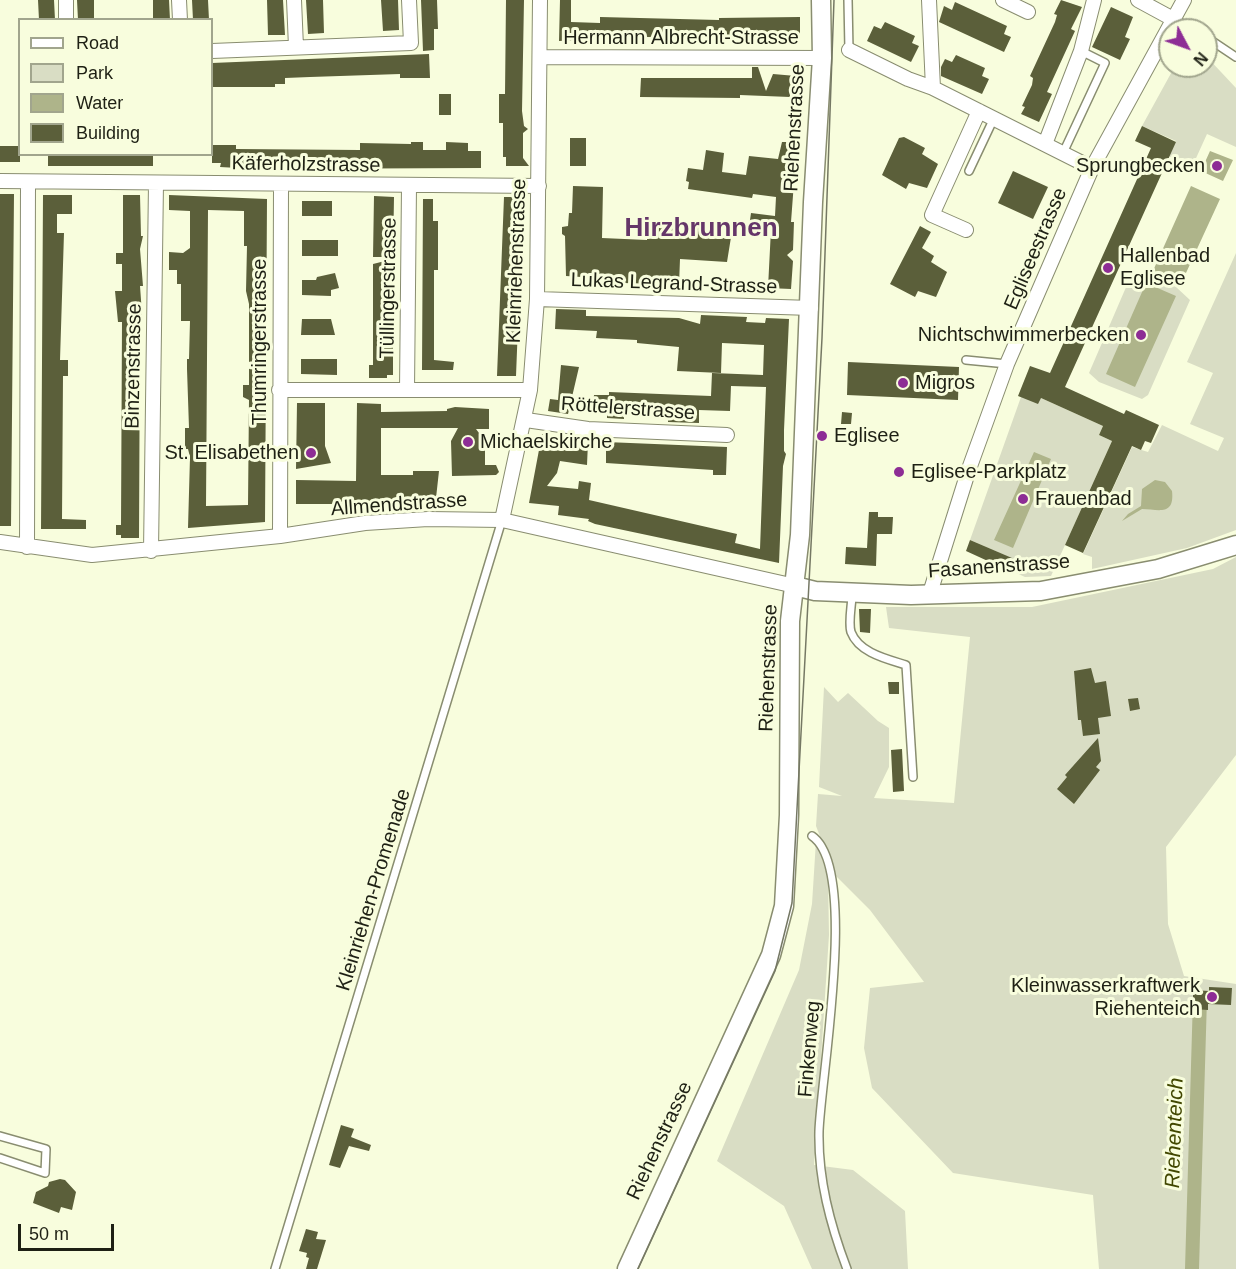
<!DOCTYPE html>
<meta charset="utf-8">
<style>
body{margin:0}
#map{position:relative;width:1236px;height:1269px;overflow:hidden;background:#f8fddd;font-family:Arial,sans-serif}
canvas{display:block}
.legend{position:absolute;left:18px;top:18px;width:195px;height:138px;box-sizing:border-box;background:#f8fddd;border:2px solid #a1a58d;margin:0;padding:8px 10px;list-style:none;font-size:18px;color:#1e2014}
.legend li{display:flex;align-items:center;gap:12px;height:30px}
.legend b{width:30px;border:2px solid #a1a58d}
.north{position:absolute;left:1158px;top:18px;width:60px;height:60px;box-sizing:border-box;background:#f8fddd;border:2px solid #a1a58d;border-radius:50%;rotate:131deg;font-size:16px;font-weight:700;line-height:24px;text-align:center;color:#1e2014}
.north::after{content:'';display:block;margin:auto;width:21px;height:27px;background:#8d2d95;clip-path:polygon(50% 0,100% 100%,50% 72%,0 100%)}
.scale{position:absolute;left:18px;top:1224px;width:96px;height:27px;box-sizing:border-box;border:3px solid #1e2014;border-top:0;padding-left:8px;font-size:18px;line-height:21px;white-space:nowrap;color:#1e2014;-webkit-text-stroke:4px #f8fddd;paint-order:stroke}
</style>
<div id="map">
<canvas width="1236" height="1269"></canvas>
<ul class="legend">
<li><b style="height:8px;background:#fff"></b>Road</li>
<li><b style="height:16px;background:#d9ddc4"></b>Park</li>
<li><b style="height:16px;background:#aeb48a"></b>Water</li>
<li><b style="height:16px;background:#5b5f3a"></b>Building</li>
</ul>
<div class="north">N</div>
<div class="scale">50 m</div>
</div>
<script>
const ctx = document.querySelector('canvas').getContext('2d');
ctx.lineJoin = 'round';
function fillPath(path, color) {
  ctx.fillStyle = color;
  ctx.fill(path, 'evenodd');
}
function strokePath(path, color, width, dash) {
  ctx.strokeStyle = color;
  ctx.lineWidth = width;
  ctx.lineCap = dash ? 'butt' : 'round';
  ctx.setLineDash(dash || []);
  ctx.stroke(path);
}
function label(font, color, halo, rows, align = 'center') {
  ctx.font = font + ' Arial,sans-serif';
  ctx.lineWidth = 6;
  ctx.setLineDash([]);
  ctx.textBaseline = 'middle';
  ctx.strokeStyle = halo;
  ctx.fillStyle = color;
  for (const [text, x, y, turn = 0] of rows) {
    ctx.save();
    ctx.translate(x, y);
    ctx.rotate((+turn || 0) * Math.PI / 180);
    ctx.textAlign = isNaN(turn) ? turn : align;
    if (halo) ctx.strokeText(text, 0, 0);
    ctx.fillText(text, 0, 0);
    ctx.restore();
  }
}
fillPath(new Path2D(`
 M1206,56L1236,88V147L1207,134L1192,167L1169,156L1176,141L1142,126L1175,66H1206Z
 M1236,253V530L1187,548L1092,569V557L1083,554L1132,447L1148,452L1162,425L1218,451L1224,438L1190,424L1213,373L1187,362Z
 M1138,272L1176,287L1190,300L1148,395L1142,399L1099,382L1089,373L1130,278Z
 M1021,397L1041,398L1103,426L1099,435L1112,441L1051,576L1025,577L1014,572L1018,561L970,540Z
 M1236,557V755L1166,847L1168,924L1184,976L1236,984V1269H1099L1093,1195L953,1173L872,1088L864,1048L870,988L924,982L870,910L835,875L816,826L818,794L842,796L819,787L824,687L838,702L848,693L878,721L889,728V767L874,798L954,803L970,637L889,628L886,607H1032L1213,569Z
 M816,841L828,877L829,935L814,1165L853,1170L905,1211L908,1269H812L784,1206L717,1161L799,970L812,904Z`), '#d9ddc4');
fillPath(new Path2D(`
 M1210,151L1233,160L1223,181L1201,171Z
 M1191,186L1220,199L1180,286L1152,273Z
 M1146,283L1176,296L1135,387L1106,374Z
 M1034,452L1051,459L1013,548L994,540Z
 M1155,480L1165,482L1172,491C1175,517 1157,509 1142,509L1122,521L1128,514L1141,506L1142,489Z`), '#aeb48a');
strokePath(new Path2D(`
 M1192,1269L1200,998`), '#aeb48a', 14);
fillPath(new Path2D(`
 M38,0H54L55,20H39Z
 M77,0H94V20H78Z
 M153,0H169L170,20H153Z
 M192,0H208L209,20H193Z
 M267,0H283L285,35H268Z
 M306,0H323L324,33L308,34Z
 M381,0H398L399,30L383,31Z
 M421,0H437L438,29H434V50L423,51Z
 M506,0H524L522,111L524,126L528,129L523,133V158L529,166H506V157H503V123H499V94H505Z
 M560,0H571V22L600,23V17L719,20V18L800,17V38L646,37L559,41Z
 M1061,0L1082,7L1071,29L1075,31L1047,92L1052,94L1039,122L1021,114L1025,107L1022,106L1032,85L1033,78L1030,76L1055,22L1057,15L1054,14Z
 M955,2L1007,26L1004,34L1011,37L1004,52L939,22L944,6L952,10Z
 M1111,7L1133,17L1125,37L1130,39L1120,60L1092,47Z
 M885,22L915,36L912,43L919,46L911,62L867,41L874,26L881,29Z
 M429,54L430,78H400V74L310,77L285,78V84H275V87H212V63Z
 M956,55L985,68L982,76L989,79L982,94L941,76V67L945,59L952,62Z
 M752,67H758L766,91L773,74L796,76V94H790V97L740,95V98L640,97L641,78H752Z
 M439,94H451V115H439Z
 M1142,126L1176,142L1065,387L1124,414L1126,410L1159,425L1151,443L1145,441L1141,450L1132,446L1083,553L1065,545L1112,441L1099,435L1103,426L1041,398L1038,404L1018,396L1030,366L1050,373L1151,148L1135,141Z
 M904,137L925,148L922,154L938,164L927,188L909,183L906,189L882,175L899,138Z
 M570,138H586V166H570Z
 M411,142H423V150H446V142L468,143V151H481V168L256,169L220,167L221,163H212V145H236V149L360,150V143L411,144Z
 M782,142H797L791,222H794L793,250L787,255L793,261L791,289L768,288L771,229L749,227L751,213L775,216L776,197L753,194L752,198L688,189L689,182L686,181L688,168L703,170L706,150L724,153L722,172L746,175L749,156L778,159Z
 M0,146H20V162H0Z
 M48,154H153V166H48Z
 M1013,171L1048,187L1033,219L998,203Z
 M573,186L603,187L602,238L647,240L648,224L662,225V222L698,223V226L732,231L727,262L680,259L679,285L597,282V278L566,276L565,236L562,234V227L568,226L569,213H572Z
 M0,194H14L11,526H0Z
 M43,195H72V214H57V233H64L60,360H68V376H63L62,519L86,520V529H41Z
 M123,195H140L141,236H143L140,249L143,286H140L142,314V320H140L139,538H121V535H116V525H121L122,322H118L115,291H122V264H116V253H123Z
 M169,195L267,199L265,522L188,528L190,457L188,449H185V428H189L187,369V359H189L190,321H181V284H177V270H169V252L183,253L190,248V211L169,210ZM208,210L244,211V246H247L246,291L249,304V385H243V397L249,400L248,505L206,506Z
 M374,196L394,197L393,257H373Z
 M504,197H523L516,376H497Z
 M423,199H433V221H438V270H434V360L454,362L453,370H422Z
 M302,201H332V216H302Z
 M920,226L931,232L922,248L934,256L931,262L947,272L936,297L918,291L915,297L890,284Z
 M302,240H338V256H302Z
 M393,259V375H387V378H369V365H373V264Z
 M335,273L339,288L331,290V296L302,295V280H316L317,277Z
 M556,309L586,310V316L679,318L700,324L701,315L747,317L746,322L765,323L766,318L789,319L784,430V451L786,454L783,466L779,563L595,524L588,521L589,519L558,515L559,506L529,503L542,434L588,442L587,465L560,461L557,473L547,486L578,489L579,481L591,483L589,500L737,534L735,543L760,549L766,387L731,386L730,411L699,410V423L668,422V415L624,413V419L607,418V406L593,405L594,395H609V392L711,396L712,373L763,375L764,345L722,343L721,373L677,371L679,347L637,343V340L596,338L597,331L555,329Z
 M302,319H331L335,335H301Z
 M301,359H337V375L301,374Z
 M848,362L959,367L958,400L847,395Z
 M561,365L579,367L568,414L548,411L550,399L558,400Z
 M297,403H325V446L331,463L296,469Z
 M357,403L381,404V412L447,411V409L455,407L489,409V429H476L485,441V465H496L499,472L496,475L452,476L451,441L458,428H381V475H413V471H439L436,498H421V502L381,501V504H296V480L356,481Z
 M842,412L852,413L851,424H841Z
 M606,442L727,447L726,475H713V470L606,463Z
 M869,512H878V517H893L892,534H877L876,566L845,564L846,547L867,548Z
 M970,540L1019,561L1014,572L989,565L990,562L966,551Z
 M859,609H871L870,633L860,632Z
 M1091,668L1095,683L1106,681L1111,716L1098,718L1100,734L1083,736L1081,720H1078L1074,671Z
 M888,682H899V694H889Z
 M1138,698L1140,709L1130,711L1128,699Z
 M1098,738L1101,761L1096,767L1100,770L1074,804L1057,789L1067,777L1065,775Z
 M902,749L904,791L893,792L891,750Z
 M1209,987L1232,988L1231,1005L1208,1004V1010L1193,1009V990L1209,991Z
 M341,1125L354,1129L351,1137L371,1145L369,1151L349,1146L340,1168L329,1165Z
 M60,1179L65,1180L76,1192L72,1210L61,1207L59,1213L33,1203L36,1192L48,1186L49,1182Z
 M306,1229L318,1232L316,1239L326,1240L317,1269H306L309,1258L306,1257L307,1253L299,1251Z`), '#5b5f3a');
const lane = new Path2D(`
 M848,0L849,50
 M1173,19L1196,30
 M1206,37L1236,57
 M1063,153L1105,63L1081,51
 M969,171L994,118
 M966,360L1007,364
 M852,594C852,605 848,622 851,632C859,653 887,659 906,665L913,777
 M812,836C859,868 821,1075 819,1131C818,1179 830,1224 847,1269
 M0,1136L46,1149L45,1173L0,1158
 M275,1269L502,520`);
const street = new Path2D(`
 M66,0V20
 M179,0L180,20
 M294,0L296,47
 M929,0L933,88
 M1003,0L1028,12
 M1138,0L1173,19
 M849,50L908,79L933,88L1092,168
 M212,51L411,43L409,0
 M540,57L822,58
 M1045,144L1081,51L1094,0
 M0,181L539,186
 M966,230L932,215L979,111
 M537,299L811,308
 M279,390H530
 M407,390L409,186
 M526,420L588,429L727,435
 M502,520L530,390L537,299L540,0
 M280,536L281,184
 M0,542L92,555L280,536L365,523L428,519L502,520L795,586
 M27,547L28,182
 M151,551L156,183
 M930,593L969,469L1007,364L1092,168L1184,0`);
const secondary = new Path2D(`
 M795,586L815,591L911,595L1041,591L1158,569L1236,545
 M627,1269L771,955L784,906L789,815L790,621L800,535L813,202L822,58L821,0`);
strokePath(lane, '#898d70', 10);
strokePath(street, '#898d70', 16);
strokePath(secondary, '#898d70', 21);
strokePath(lane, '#fff', 7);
strokePath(street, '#fff', 14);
strokePath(secondary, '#fff', 18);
strokePath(new Path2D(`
 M638,1269L775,971L792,903L822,338L834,0`), '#757864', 1.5);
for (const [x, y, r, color] of [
 [1217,166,6,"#8d2d95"],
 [1108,268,6,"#8d2d95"],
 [1141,335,6,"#8d2d95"],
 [903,383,6,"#8d2d95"],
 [822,436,6,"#8d2d95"],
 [468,442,6,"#8d2d95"],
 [311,453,6,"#8d2d95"],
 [899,472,6,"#8d2d95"],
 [1023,499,6,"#8d2d95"],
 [1212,997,6,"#8d2d95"]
]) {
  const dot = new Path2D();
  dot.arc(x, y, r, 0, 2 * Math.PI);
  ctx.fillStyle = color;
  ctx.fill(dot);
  strokePath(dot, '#f8fddd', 2);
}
label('20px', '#1e2014', '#f8fddd', [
 ["Hermann Albrecht-Strasse",681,38],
 ["Riehenstrasse",795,128,-87],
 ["Käferholzstrasse",306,165,1],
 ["Egliseestrasse",1036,249,-67],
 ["Kleinriehenstrasse",517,261,-88],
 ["Lukas Legrand-Strasse",674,284,2],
 ["Tüllingerstrasse",389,288,-89],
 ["Thumringerstrasse",260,342,-90],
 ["Binzenstrasse",134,366,-89],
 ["Röttelerstrasse",628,409,4],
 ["Allmendstrasse",399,505,-4],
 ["Fasanenstrasse",999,567,-4],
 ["Riehenstrasse",769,668,-88],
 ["Kleinriehen-Promenade",374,890,-73],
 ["Finkenweg",810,1049,-85],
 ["Riehenstrasse",660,1141,-65]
]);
label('20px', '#1e2014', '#f8fddd', [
 ["Sprungbecken",1205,166,"right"],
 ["Hallenbad",1120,256],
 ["Eglisee",1120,279],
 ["Nichtschwimmerbecken",1129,335,"right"],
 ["Migros",915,383],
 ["Eglisee",834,436],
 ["Michaelskirche",480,442],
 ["St. Elisabethen",299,453,"right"],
 ["Eglisee-Parkplatz",911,472],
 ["Frauenbad",1035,499],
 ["Kleinwasserkraftwerk",1200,986,"right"],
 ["Riehenteich",1200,1009,"right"]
], 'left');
label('italic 21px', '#414700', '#f8fddd', [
 ["Riehenteich",1175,1133,-88]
]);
label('bold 26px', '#653669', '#f8fddd', [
 ["Hirzbrunnen",701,229]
]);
</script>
